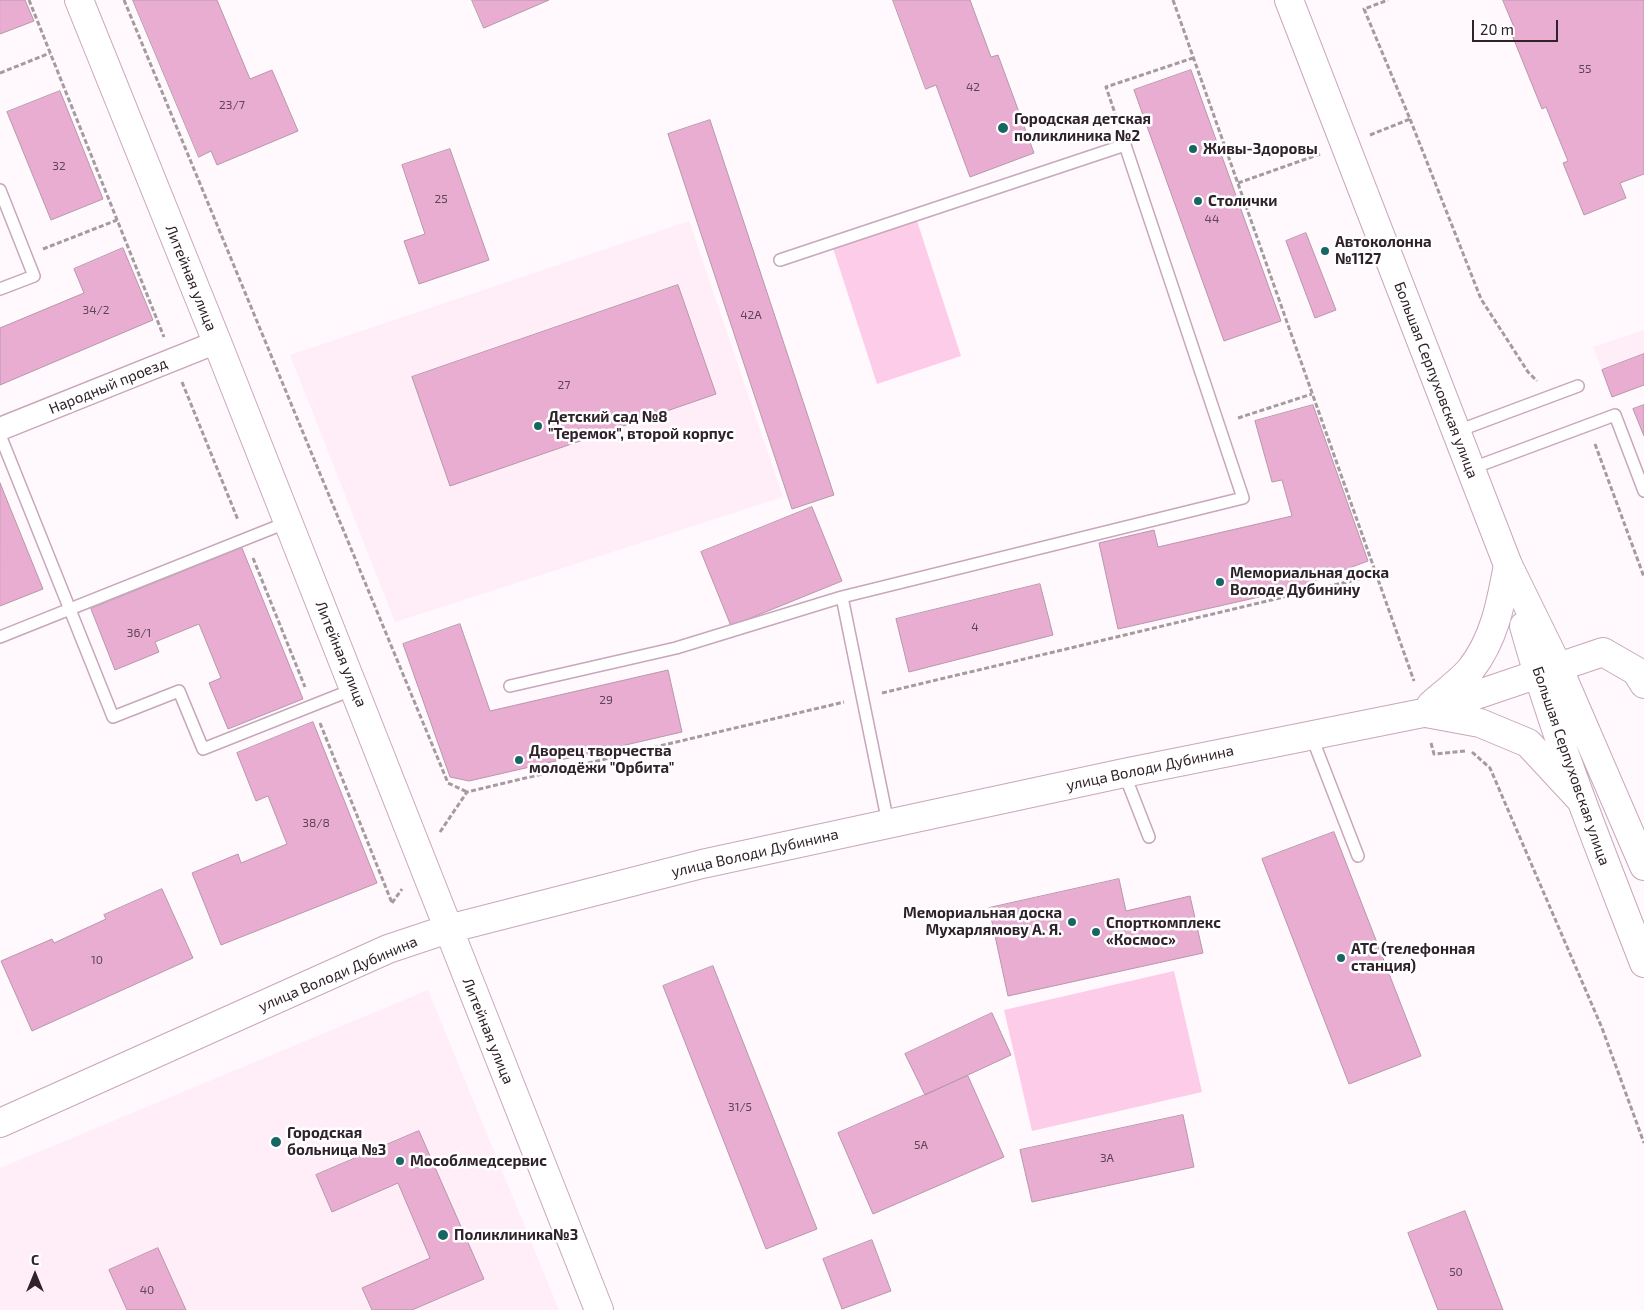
<!DOCTYPE html>
<meta charset="utf-8">
<style>
body{margin:0}
#map{position:relative;width:1644px;height:1310px;overflow:hidden;background:#fff8fc;font-family:"Exo 2",sans-serif}
canvas{display:block}
.north{position:absolute;left:10px;top:1250px;width:50px;height:50px;-webkit-text-stroke:4px #fff;paint-order:stroke;rotate:0deg;font-size:14px;font-weight:700;line-height:20px;text-align:center;color:#2f222a}
.north::after{content:'';display:block;margin:auto;width:18px;height:22px;background:#2f222a;clip-path:polygon(50% 0,100% 100%,50% 72%,0 100%)}
.scale{position:absolute;left:1472px;top:20px;width:86px;height:22px;box-sizing:border-box;border:2px solid #2f222a;border-top:0;padding-left:6px;font-size:15px;line-height:18px;white-space:nowrap;color:#2f222a;-webkit-text-stroke:4px #fff;paint-order:stroke}
</style>
<div id="map">
<canvas width="1644" height="1310"></canvas>
<div class="north">С</div>
<div class="scale">20 m</div>
</div>
<script>
const ctx = document.querySelector('canvas').getContext('2d');
ctx.lineJoin = 'round';
function fillPath(path, color) {
  ctx.fillStyle = color;
  ctx.fill(path, 'evenodd');
}
function strokePath(path, color, width, dash) {
  ctx.strokeStyle = color;
  ctx.lineWidth = width;
  ctx.lineCap = dash ? 'butt' : 'round';
  ctx.setLineDash(dash || []);
  ctx.stroke(path);
}
function label(font, color, halo, rows, align = 'center') {
  ctx.font = font + ' "Exo 2",sans-serif';
  ctx.lineWidth = 5;
  ctx.setLineDash([]);
  ctx.textBaseline = 'middle';
  ctx.strokeStyle = halo;
  ctx.fillStyle = color;
  for (const [text, x, y, turn = 0] of rows) {
    ctx.save();
    ctx.translate(x, y);
    ctx.rotate((+turn || 0) * Math.PI / 180);
    ctx.textAlign = isNaN(turn) ? turn : align;
    if (halo) ctx.strokeText(text, 0, 0);
    ctx.fillText(text, 0, 0);
    ctx.restore();
  }
}
fillPath(new Path2D(`
 M689,221L783,497L395,622L290,355Z
 M1644,330V354L1602,370L1593,347Z
 M428,990L559,1310H0V1168Z`), '#ffeef8');
fillPath(new Path2D(`
 M917,221L961,356L877,384L833,248Z
 M1174,971L1202,1092L1032,1131L1004,1010Z`), '#fccce9');
const building = new Path2D(`
 M0,0H25L34,21L0,34Z
 M133,0H217L250,79L272,70L298,131L217,165L211,151L199,157Z
 M472,0H549L484,28Z
 M893,0H970L991,57L998,55L1034,153L970,177L936,85L926,89Z
 M1503,0H1644V174L1620,183L1626,198L1584,215L1563,163L1568,161L1546,107L1542,109L1510,30L1514,28Z
 M1191,70L1281,321L1224,341L1134,90Z
 M60,91L103,199L51,220L7,112Z
 M710,120L834,495L792,509L668,134Z
 M450,149L489,260L419,284L404,241L425,234L402,165Z
 M1306,233L1336,310L1315,318L1286,241Z
 M123,248L153,320L0,385V328L84,293L74,269Z
 M678,285L716,394L450,486L412,377Z
 M1644,354V385L1612,397L1602,370Z
 M1313,405L1368,561L1290,590L1118,629L1099,543L1154,530L1158,547L1292,516L1282,480L1272,482L1255,421Z
 M1644,405V436L1633,409Z
 M0,483L43,589L0,606Z
 M812,507L842,581L731,626L701,552Z
 M242,548L303,699L228,729L209,683L221,678L199,624L155,642L159,652L115,670L91,609Z
 M1040,584L1053,635L909,672L896,619Z
 M460,624L490,711L668,670L682,732L469,781L450,777L403,644Z
 M313,722L377,883L221,945L192,873L238,854L241,863L287,844L268,796L256,801L237,753Z
 M1334,832L1421,1056L1349,1084L1262,859Z
 M1119,879L1126,911L1190,896L1203,953L1008,996L989,908Z
 M162,889L193,958L32,1031L1,961L52,939L54,943L106,919L104,915Z
 M713,966L817,1229L766,1249L663,986Z
 M992,1013L1011,1055L925,1095L905,1054Z
 M968,1076L1004,1157L873,1214L838,1133Z
 M1183,1115L1194,1167L1032,1202L1020,1150Z
 M419,1131L484,1279L412,1310H372L362,1288L430,1258L398,1183L332,1212L316,1175Z
 M1465,1211L1503,1310H1438L1408,1233Z
 M872,1240L891,1291L842,1309L823,1259Z
 M158,1248L186,1310H127L109,1270Z`);
fillPath(building, '#e8add1');
strokePath(building, '#b797aa', 1);
const service = new Path2D(`
 M0,190L34,276L0,289
 M780,260L1125,145L1243,498L842,597
 M1455,432L1578,386
 M0,435L113,717L179,691L203,749L354,689
 M1470,469L1615,415L1644,491
 M0,637L288,522
 M510,686L676,648L842,597L888,823
 M1311,735L1358,856
 M1124,773L1149,837`);
const minor = new Path2D(`
 M0,429L217,342`);
const tertiary = new Path2D(`
 M79,0L217,342L599,1310
 M1431,705C1443,694 1461,681 1471,669C1495,638 1501,602 1508,565
 M1426,713L1480,723L1528,743L1580,799
 M0,1123L388,949L448,929L702,864L1124,773L1423,713L1603,652L1636,671L1644,684`);
const primary = new Path2D(`
 M1289,0L1508,565L1558,667L1644,866
 M1524,626C1556,741 1601,852 1644,963`);
strokePath(service, '#c8a7bb', 14);
strokePath(minor, '#c8a7bb', 25);
strokePath(tertiary, '#c8a7bb', 30);
strokePath(primary, '#c8a7bb', 30);
strokePath(new Path2D(`
 M29,0L164,337
 M124,0L448,783L467,792
 M1173,0L1414,681
 M0,73L50,53
 M1410,119L1481,299L1528,372L1537,381
 M1119,125L1106,87L1193,58
 M1370,135L1410,119L1364,9L1388,0
 M1238,183L1320,154
 M43,249L117,220
 M182,382L238,520
 M1238,418L1312,394
 M1595,444L1644,577
 M253,558L305,687
 M882,693L1376,575
 M320,723L392,903
 M1431,743L1434,754L1466,751
 M1472,752L1490,768L1602,1028L1644,1143
 M440,832L467,792L844,702
 M392,903L402,889`), '#a49ba1', 3, [5, 2.5]);
strokePath(service, '#fff', 11);
strokePath(minor, '#fff', 22);
strokePath(tertiary, '#fff', 28);
strokePath(primary, '#fff', 28);
for (const [x, y, r, color] of [
 [1003,128,6,"#186663"],
 [1193,149,5,"#186663"],
 [1198,201,5,"#186663"],
 [1325,251,5,"#186663"],
 [538,426,5,"#186663"],
 [1220,582,5,"#186663"],
 [519,760,5,"#186663"],
 [1072,922,5,"#186663"],
 [1096,932,5,"#186663"],
 [1341,958,5,"#186663"],
 [276,1142,6,"#186663"],
 [400,1161,5,"#186663"],
 [443,1235,6,"#186663"]
]) {
  const dot = new Path2D();
  dot.arc(x, y, r, 0, 2 * Math.PI);
  ctx.fillStyle = color;
  ctx.fill(dot);
  strokePath(dot, '#fff', 2);
}
label('12px', '#5d4554', null, [
 ["55",1585,69],
 ["42",973,87],
 ["23/7",232,105],
 ["32",59,166],
 ["25",441,199],
 ["44",1212,219],
 ["34/2",96,310],
 ["42А",751,315],
 ["27",564,385],
 ["4",975,627],
 ["36/1",139,633],
 ["29",606,700],
 ["38/8",316,823],
 ["10",97,960],
 ["31/5",740,1107],
 ["5А",921,1145],
 ["3А",1107,1158],
 ["50",1456,1272],
 ["40",147,1290]
]);
label('bold 15px', '#2f222a', '#fff', [
 ["Городская детская",1014,119],
 ["поликлиника №2",1014,136],
 ["Живы-Здоровы",1203,149],
 ["Столички",1208,201],
 ["Автоколонна",1335,242],
 ["№1127",1335,259],
 ["Детский сад №8",548,417],
 ["\"Теремок\", второй корпус",548,434],
 ["Мемориальная доска",1230,573],
 ["Володе Дубинину",1230,590],
 ["Дворец творчества",529,751],
 ["молодёжи \"Орбита\"",529,768],
 ["Мемориальная доска",1062,913,"right"],
 ["Мухарлямову А. Я.",1062,930,"right"],
 ["Спорткомплекс",1106,923],
 ["«Космос»",1106,940],
 ["АТС (телефонная",1351,949],
 ["станция)",1351,966],
 ["Городская",287,1133],
 ["больница №3",287,1150],
 ["Мособлмедсервис",410,1161],
 ["Поликлиника№3",454,1235]
], 'left');
label('15px', '#2f222a', '#fff', [
 ["Литейная улица",191,278,68],
 ["Большая Серпуховская улица",1436,380,69],
 ["Народный проезд",108,386,-22],
 ["Литейная улица",341,654,68],
 ["Большая Серпуховская улица",1571,766,71],
 ["улица Володи Дубинина",1150,768,-12],
 ["улица Володи Дубинина",755,853,-13],
 ["улица Володи Дубинина",338,974,-23],
 ["Литейная улица",488,1031,68]
]);
</script>
